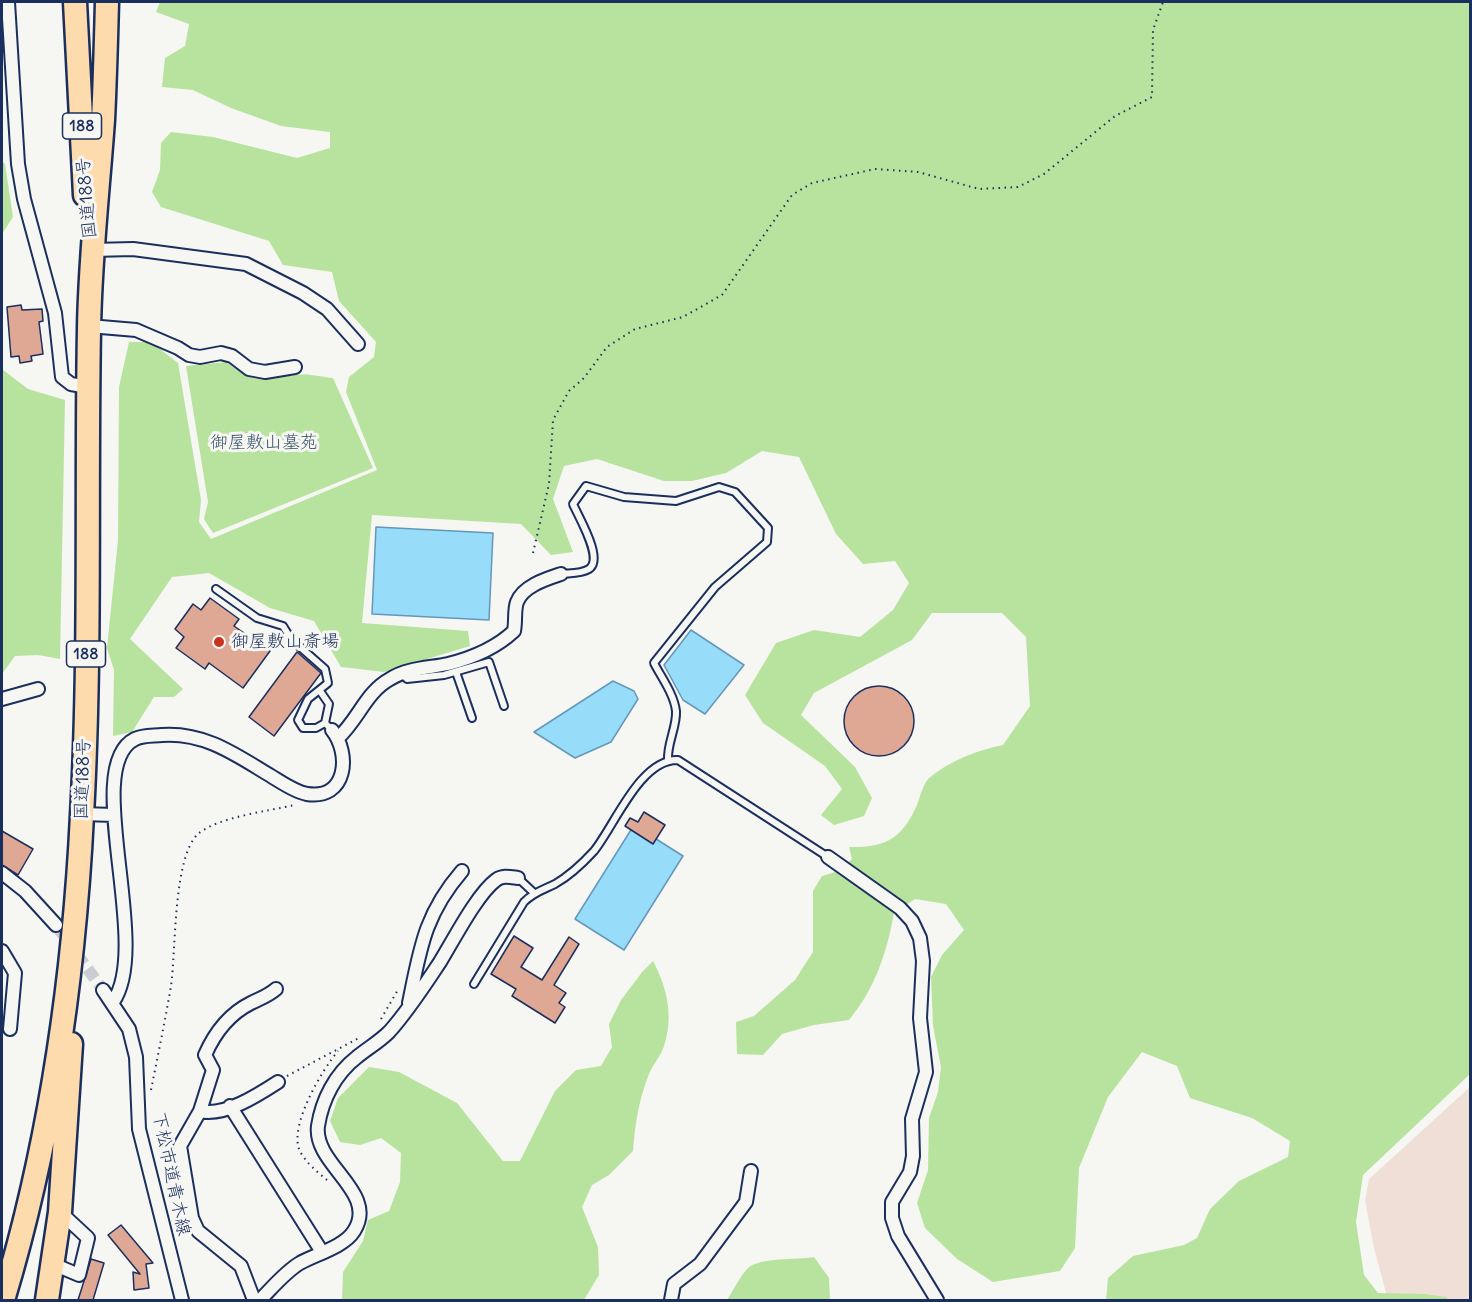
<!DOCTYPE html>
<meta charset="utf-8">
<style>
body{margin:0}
#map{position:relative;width:1472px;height:1302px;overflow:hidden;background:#f6f6f2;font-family:Delius,sans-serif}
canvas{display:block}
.frame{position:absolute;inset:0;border:3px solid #1b2f5e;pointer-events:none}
</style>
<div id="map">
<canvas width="1472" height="1302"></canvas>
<div class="frame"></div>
</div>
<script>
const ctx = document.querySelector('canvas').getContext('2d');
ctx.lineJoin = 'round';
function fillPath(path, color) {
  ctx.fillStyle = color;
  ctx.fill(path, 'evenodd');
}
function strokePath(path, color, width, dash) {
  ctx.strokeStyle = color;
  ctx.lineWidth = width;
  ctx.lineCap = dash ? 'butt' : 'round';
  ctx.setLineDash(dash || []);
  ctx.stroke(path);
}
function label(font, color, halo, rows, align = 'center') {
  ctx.font = font + ' Delius,"Klee One",sans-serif';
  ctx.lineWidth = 6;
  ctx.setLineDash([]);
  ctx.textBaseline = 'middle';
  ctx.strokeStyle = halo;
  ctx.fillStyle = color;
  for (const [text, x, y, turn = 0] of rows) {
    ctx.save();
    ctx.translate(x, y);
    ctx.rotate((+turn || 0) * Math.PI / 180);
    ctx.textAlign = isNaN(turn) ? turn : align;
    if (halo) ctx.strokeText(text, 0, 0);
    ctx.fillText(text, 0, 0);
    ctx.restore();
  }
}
fillPath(new Path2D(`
 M1470,1087V1300H1388L1374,1248L1365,1200L1369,1179Z`), '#efdfd6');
fillPath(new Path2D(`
 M160,2H1470V1074L1363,1175L1356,1222L1364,1275L1378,1293L1424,1294L1446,1297L1448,1300H1106L1108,1278L1133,1256L1184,1245L1197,1238L1210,1209L1239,1181L1288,1157L1290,1141L1252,1118L1190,1098L1177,1066L1142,1052L1108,1097L1079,1168L1075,1248L1060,1271L993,1282L957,1259L925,1228L917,1203L928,1170L929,1118L938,1092L941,1067L933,1026L931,977L942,955L964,930L946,904L915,899L894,913C887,952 875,989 849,1020L814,1025L782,1034L763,1055L737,1054L736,1022L754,1016L795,980L813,952V891L822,876L839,871L852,859L849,847C885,848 902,839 917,805C920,797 923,785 928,779C949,761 977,750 1003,745L1030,706L1026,637L1002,613H932L912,640L814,693L801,715L855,767L872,798L864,816L834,825L821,815L842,789L825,766L763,723L745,695L776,643L814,630L860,637L893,610L909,583L895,561L863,564L836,534L799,457L762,451L726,473L692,481H664L597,459L564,466L553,499L573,552L551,555L521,524L372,515L362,623L468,631L470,646L384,672L341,667L314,621L270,608L209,573L172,577L130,639L183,689L174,697H154L132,732L113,736L114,670L107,648L118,540L119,387L129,342H151L178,363L201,500L199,522L211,539L377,470L346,392L349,377L374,357L376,342L339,301L332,272L283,265L269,241L161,207L152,192L160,170L161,143L171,132L213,137L297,158L330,148V132L281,126L231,108L193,90L162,87L165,58L185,46L189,24L156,12Z
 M2,161L5,164L13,217L2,234Z
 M226,362C256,385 262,379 296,375C308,373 322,377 333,378L373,468L213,533L204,519L208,502L186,366Z
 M2,369L28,389L65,400L60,659L38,655L15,656L2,674Z
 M653,961C667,987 674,1017 664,1046C661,1056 653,1064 649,1074C639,1099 635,1124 633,1151L609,1175L592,1185L582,1207L598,1247L599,1275L584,1300H342L343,1272L363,1241L368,1220L389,1211L400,1182L401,1153L381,1138L360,1145L340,1142L330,1121L338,1098L369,1067L399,1072L457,1103L503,1161H520L555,1091L576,1070L601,1066L612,1047L609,1024L621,1000L643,971Z
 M814,1257L829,1278L830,1300H727C733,1291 740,1276 748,1268C760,1257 797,1260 814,1257Z`), '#b8e39f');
const water = new Path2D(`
 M376,527L493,533L489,620L372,614Z
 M691,630L744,665L705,714L683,700L664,665Z
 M613,681L634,691L638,699L611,742L575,758L534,732Z
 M634,825L683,856L624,950L575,919Z`);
fillPath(water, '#97dcf9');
strokePath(water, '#6597bb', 1.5);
const building = new Path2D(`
 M21,305L22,310L42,309L43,321L39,322L43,354L31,356L32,361L20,363L19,356L11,357L7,307Z
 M210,598L239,619L234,626L270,651L243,688L209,663L205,669L176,648L184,637L175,629L193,604L201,610Z
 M297,652L321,673L274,736L249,717Z
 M844 721a35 35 0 1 1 70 0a35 35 0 1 1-70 0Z
 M644,812L665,825L653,844L625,826L630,818L638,822Z
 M2,831L33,849L18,875L2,865Z
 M514,936L533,948L521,967L542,980L569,937L579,944L554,985L566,993L559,1003L565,1007L555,1023L512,996L516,989L491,974Z
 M121,1225L153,1263L146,1264L149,1288L134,1290L133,1272L140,1274L108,1235Z
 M91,1259L104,1263L93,1300H78Z`);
fillPath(building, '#dea895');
strokePath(building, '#1b2f5e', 1.5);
strokePath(new Path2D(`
 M56,925L103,990`), '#caced4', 12, [12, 6]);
const lane = new Path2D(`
 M561,574C569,573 581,574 589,569C604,559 579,518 573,504L586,486L624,497L676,501L719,487L735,492L768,528L767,542L715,587L654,663C661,677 674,694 676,711C677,727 667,743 668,760
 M216,589L257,618L283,626L291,639L325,669L328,683L308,699L298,720L303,728H316L325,723L332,730
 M456,672L472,718
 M402,674L407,679L444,675L489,662L504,706
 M320,691L329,704L325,723
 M518,878L533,892
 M474,984L524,902C534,892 543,890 555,884C569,876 583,863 594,851C615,825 640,759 678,760L828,857`);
const street = new Path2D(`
 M8,2L18,164L24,199L55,313L62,377L71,384L88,387
 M92,250L133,249L246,264L303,293L327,309L358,344
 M89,326L136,330L178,348L189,355L200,357L221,353L232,356L249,369L265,372L295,367
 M2,699L38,689
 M338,738C358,720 366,692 390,679C407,668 429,668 448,664C472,658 497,647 514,631C516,621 514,610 517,602C523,586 546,579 561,574
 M82,814L114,815
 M828,857L900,908L912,921L920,938L923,961L920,1018L926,1072L912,1119L913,1156L910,1172L892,1202V1218L898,1236L937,1300
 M2,873L25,891L56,925
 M2,951L15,973L10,1029
 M103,990L129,1029L136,1057L139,1129L182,1300
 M113,1002C153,945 80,766 135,739C143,735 153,736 162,735C205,732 236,755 271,776C281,782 295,792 307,794C347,800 351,754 332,730
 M409,1003C420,950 424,915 462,871
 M230,1106L322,1252
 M200,1111C224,1117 258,1095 278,1082
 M53,1264L79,1275L88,1238L60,1212
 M254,1300L241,1266L198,1231L192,1218L180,1146L200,1111L213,1070L205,1055C215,1032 229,1014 251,1003C261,998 268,996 276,989
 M260,1300C272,1288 285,1272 300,1263C316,1254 344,1247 354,1231C379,1192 313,1165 318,1126C322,1100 335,1074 357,1057C368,1048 379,1042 389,1032C408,1011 424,986 440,962C453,941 477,894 496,880C503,875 510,877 518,878
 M671,1300L674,1284L700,1264L746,1202L751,1171`);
const highway = new Path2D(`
 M75,2L85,195
 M3,1300C50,1144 74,978 82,815C91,653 86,491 89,329C90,259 98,190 103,120C105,80 106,41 107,2
 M47,1300L60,1212L71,1044`);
strokePath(lane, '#1b2f5e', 10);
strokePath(street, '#1b2f5e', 16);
strokePath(highway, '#1b2f5e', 27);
strokePath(new Path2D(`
 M533,553L549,484L553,420L569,391L584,378L607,347L635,329L683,317L722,295L792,195L812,183L875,169L918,172L979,189L1018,187L1044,174L1115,116L1152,97L1153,30L1163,2
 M381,1019L399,988
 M287,1076L359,1038
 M151,1090C158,1055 165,1021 171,986C176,951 173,857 198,834C217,817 270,811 294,805
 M327,1180C317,1172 304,1161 299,1149C290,1124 322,1070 338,1051`), '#1b2f5e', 2, [1.5, 4.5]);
strokePath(lane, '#f6f6f2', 6);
strokePath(street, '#f6f6f2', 12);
strokePath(highway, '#fedbac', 22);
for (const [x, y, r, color] of [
 [219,642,6,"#c8321e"]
]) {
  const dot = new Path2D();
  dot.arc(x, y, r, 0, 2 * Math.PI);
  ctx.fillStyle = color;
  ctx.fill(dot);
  strokePath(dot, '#f6f6f2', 2);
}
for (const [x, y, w] of [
 [82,126,39],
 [86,654,39]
]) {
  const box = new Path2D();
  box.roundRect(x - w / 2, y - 13, w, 26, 4.5);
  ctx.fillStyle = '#f6f6f2';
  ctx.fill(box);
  strokePath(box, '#1b2f5e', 1.5);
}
label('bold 16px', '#1b2f5e', null, [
 ["188",82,126],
 ["188",86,654]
]);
label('18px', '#1b2f5e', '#f6f6f2', [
 ["国道188号",87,198,-95],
 ["国道188号",83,779,-88],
 ["下松市道青木線",171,1174,78]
]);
label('18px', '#3a536b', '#f6f6f2', [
 ["御屋敷山墓苑",264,443]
]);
label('18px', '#1b2f5e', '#f6f6f2', [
 ["御屋敷山斎場",231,642]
], 'left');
</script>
